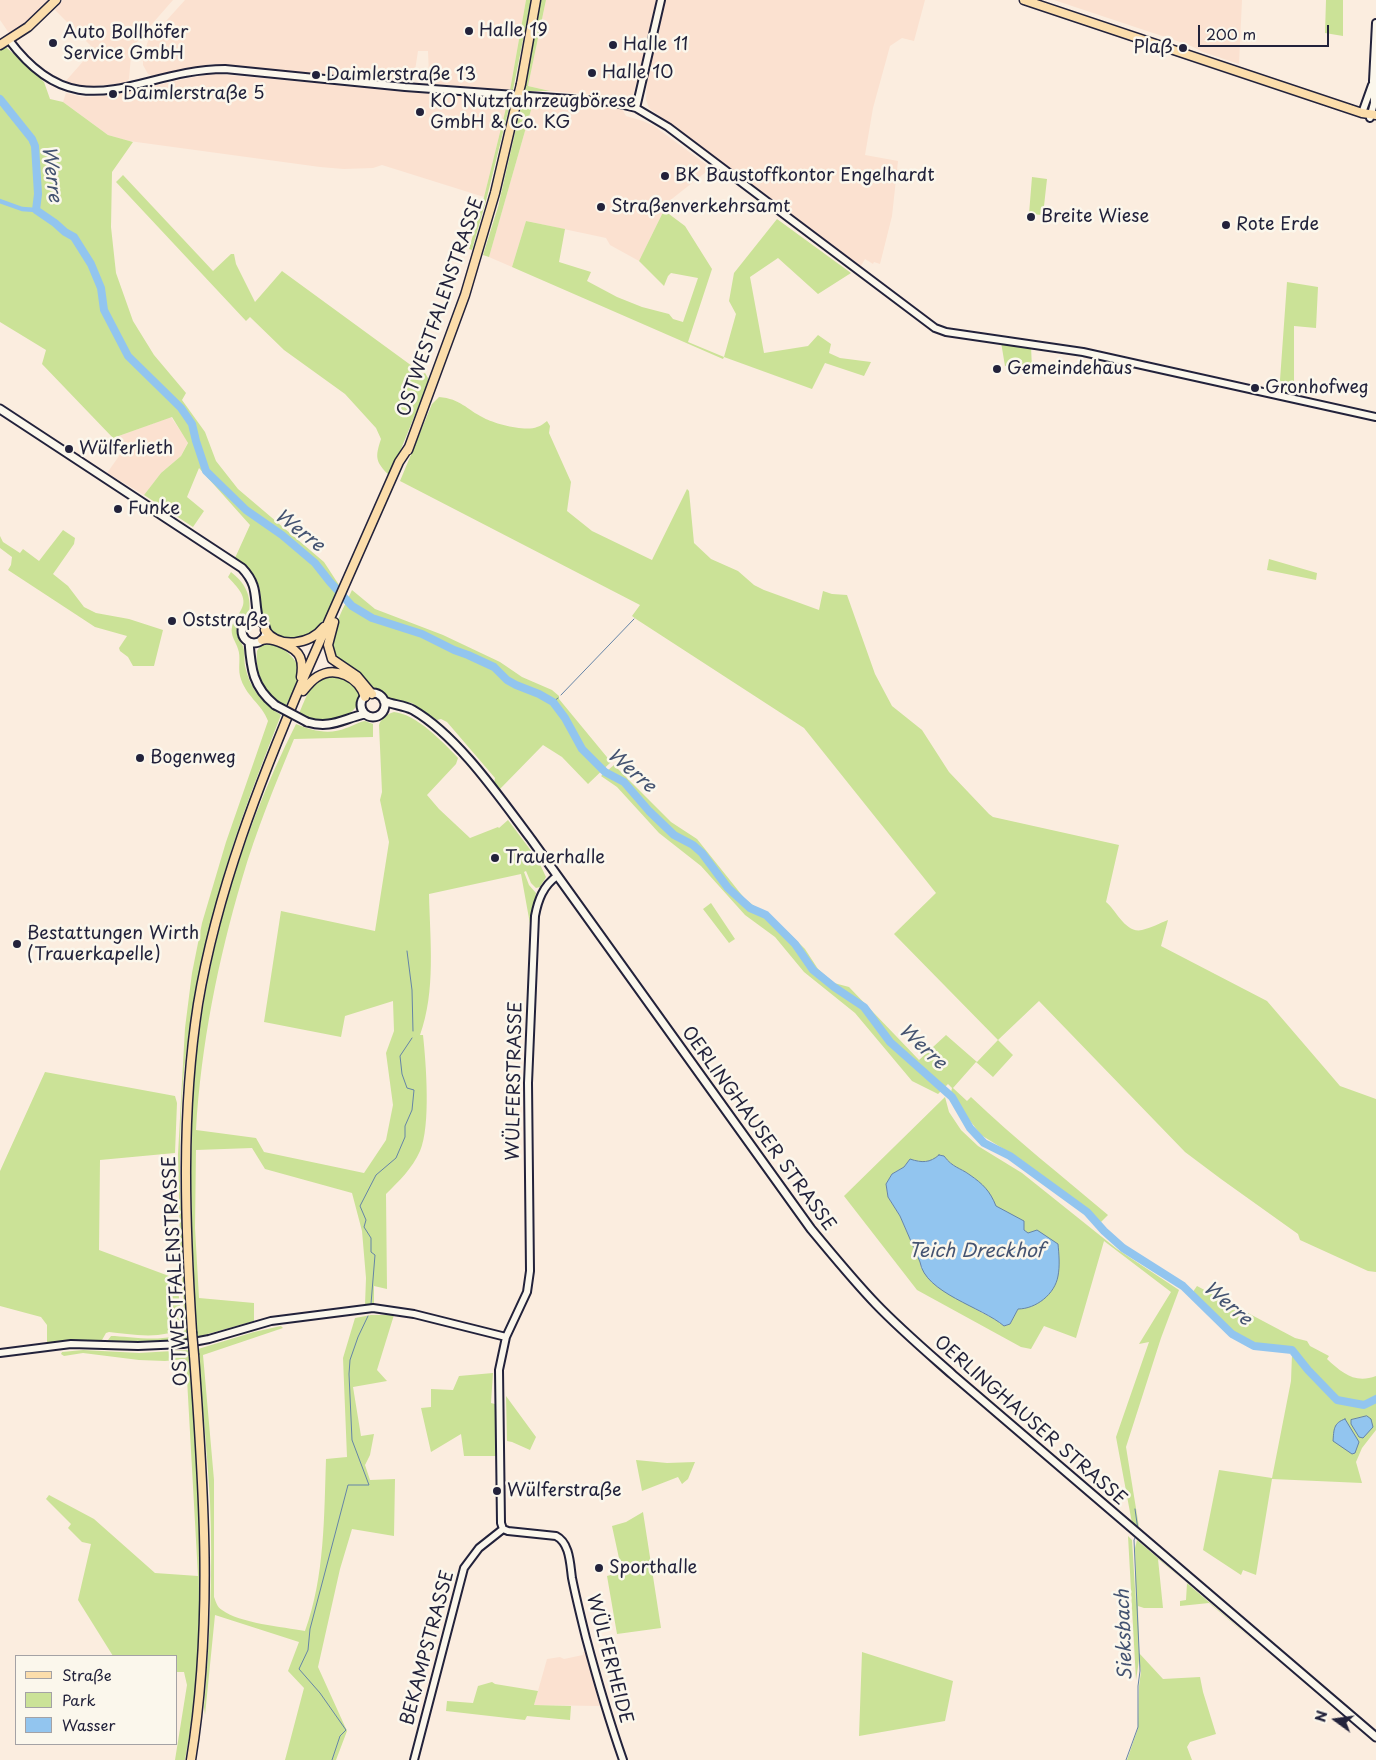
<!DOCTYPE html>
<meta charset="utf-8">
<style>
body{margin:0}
#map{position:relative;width:1376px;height:1760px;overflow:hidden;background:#fbeddf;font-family:"Playpen Sans",sans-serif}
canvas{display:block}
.legend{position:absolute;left:15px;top:1655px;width:162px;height:90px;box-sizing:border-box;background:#fbf7ec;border:1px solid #a4a2a5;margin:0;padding:6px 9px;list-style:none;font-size:15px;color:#22223b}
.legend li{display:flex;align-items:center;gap:10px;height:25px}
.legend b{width:25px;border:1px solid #a4a2a5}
.north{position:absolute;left:1311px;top:1695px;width:50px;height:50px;-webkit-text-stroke:4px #fbf7ec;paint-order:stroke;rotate:284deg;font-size:14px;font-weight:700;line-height:20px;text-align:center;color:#22223b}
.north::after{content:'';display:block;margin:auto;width:18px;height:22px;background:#22223b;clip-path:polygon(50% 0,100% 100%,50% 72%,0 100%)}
.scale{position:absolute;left:1198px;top:25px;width:131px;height:22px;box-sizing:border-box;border:2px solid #22223b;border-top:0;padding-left:6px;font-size:15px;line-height:18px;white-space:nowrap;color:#22223b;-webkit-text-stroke:4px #fbf7ec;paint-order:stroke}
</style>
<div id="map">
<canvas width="1376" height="1760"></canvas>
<ul class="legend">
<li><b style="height:6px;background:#fbddab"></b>Straße</li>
<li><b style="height:14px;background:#cbe297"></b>Park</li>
<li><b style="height:14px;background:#92c5ef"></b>Wasser</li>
</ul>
<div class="north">N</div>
<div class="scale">200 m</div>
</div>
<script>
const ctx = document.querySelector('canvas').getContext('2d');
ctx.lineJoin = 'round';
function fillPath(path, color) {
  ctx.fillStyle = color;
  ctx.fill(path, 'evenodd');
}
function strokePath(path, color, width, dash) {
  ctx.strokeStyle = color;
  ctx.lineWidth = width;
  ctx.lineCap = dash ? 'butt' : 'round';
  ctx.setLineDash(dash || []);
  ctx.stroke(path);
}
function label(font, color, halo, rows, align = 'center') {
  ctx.font = font + ' "Playpen Sans",sans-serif';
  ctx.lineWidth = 5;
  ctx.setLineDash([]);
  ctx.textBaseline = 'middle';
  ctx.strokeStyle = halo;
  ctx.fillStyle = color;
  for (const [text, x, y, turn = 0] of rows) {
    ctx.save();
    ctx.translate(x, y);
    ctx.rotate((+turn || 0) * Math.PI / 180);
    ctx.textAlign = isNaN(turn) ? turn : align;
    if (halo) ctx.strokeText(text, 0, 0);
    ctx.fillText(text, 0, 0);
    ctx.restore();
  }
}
fillPath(new Path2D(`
 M0,0H48L31,20L11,36L0,20Z
 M63,0H173L138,40L131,56L129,79L125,83L81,87L64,83L94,49L55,10Z
 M185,0H526L510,90L435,84L429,75L428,51H418L414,77L406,82L211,64L152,76L148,74L143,65V57L148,41Z
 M546,0H656L641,69L632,98L550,91L528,86Z
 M665,0H925L914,41L902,38L890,46L873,108L865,155L898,161L892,216L880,264L874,262L873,264L865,259L859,269L649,108L646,100L647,78L652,67L650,63Z
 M1054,0H1242L1239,64L1203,52L1189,45Z
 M215,74L508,100L484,197L382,165L373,168L344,169L320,167L129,141L108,135L63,102L66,93L83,97L107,96L194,77Z
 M533,103L622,109L626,116L643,121L654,126L711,168L668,202L639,261L610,245L606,238L526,221L512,267L489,257Z
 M171,417L188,442L181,456L161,473L144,495L107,473L124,449L113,438Z
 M583,1652H586L600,1706L534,1705L547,1659L560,1657L564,1659L583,1655Z`), '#fbe1d0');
fillPath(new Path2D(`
 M526,0H531L513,90H510Z
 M541,0H546L528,86L550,91H524Z
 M1326,0H1343V36L1325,33Z
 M6,47L44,82L50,99L63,102L108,135L133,142L112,172L111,227L116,273L133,321L154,355L186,393L182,400L205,432L216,461L238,489L324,562L339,585C329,607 322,642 290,638C274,636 271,632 263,620C260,616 261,610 261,605C261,581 255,572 235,558L250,525L199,468L187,497L204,511L193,527L144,495L161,473L181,456L188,443L172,417L113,438L42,364L46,350L0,322V49Z
 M508,100H511L487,197L472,250L469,249L484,197Z
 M522,102L533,103L489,257L483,255L498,207Z
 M123,175L213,271L231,254H234L236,264L255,302L282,271L423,374L425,373L428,378V383L390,476C375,462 375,457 381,439L376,428L345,394L284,350L250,317L246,321L116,182Z
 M1032,177L1047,179L1043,215L1029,214Z
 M668,202L669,214L685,226L712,269L688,342L724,357L736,314L729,301L734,273L777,219L851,273L818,294L778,258L750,277L764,353L808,346L818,335L831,344L829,353L840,358L871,362L864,376L825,363L812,389L724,357L723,359L512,267L526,221L565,229L559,262L591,272L587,281L617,297L642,307L669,314L673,319L683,322L698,278L671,273L668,276L664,286L639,261Z
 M1287,282L1318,287L1316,328L1294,326V397L1279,394Z
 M1001,342L1031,346L1032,369L1005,366Z
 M439,397C461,399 466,409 484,418C495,424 526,432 537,427C541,426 544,423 547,421L550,426L549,433L571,482L567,511L592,531L652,560L687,489L689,491L694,543L711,559L738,571L754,585L764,590L819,610L823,591L832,594L847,595L875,674L892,706L922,730L949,772L989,814L993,817L1119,845L1106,902C1116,910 1126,934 1142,930C1151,928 1160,923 1168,920L1161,946L1267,1001L1340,1086L1376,1099V1272L1368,1271L1300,1240L1298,1234L1221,1179L1185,1152L1039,1001L998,1040L1013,1055L993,1077L976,1062L953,1088L967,1101L971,1097C1015,1139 1062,1176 1108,1215L1100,1223L1023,1161L981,1135L957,1104L951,1092L952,1088L948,1084L938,1094L912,1081L855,1013L804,972L775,937L745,915L701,866L659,833L617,787L601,776L614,765L671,822L697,839L745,899L788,932L805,949L818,969L834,983L849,987L919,1060L946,1035L977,1062L998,1040L894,934L936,893L804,728L636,619L632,616L640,605L400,481L432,404Z
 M63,530L75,538L74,544L53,574L68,586L84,607L96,613L129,619L163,630L154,666H133L128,657L120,651L119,648L127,636L95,627L8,570L11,565L12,557L0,548V536L3,542L20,553L23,549L39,561Z
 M1269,559L1317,573L1316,580L1267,570Z
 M231,572C244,582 252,595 249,613C245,618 239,621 237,628C235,638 243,642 244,650C245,655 244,661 245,666C250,689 262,703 281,715C267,751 253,786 241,821C212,906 191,994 183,1083C176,1168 183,1255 188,1340C165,1343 131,1347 108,1340L111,1336C129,1336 173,1345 185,1329L180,1240L178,1154L185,1028L192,973L202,923L226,842L268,721C262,704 245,696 240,676C238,667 241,657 238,649C236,642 230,635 232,627C233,621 238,616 241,610C249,597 236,586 228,577Z
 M352,590L375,609L443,635L500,662L522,677L552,690L559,696V699L611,762L588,784L562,757L543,745L499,790L494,784L495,778L447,722L441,719L437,720L412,703L389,699L381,693L372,690L335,658C324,640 344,608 352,590Z
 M262,643C273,643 280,646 288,653C308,670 294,686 286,706C265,694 255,675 257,651Z
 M328,676C343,677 355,681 361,696C353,724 322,725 299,714C306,697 310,683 328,676Z
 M394,712C416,714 443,742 458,758L456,764L427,795L439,809L470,838L498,827L499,828L508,820L538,860L546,877L540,887L536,888L531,883L526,871L524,872L529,885L536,893L530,924L521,874L429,894C430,940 436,991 420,1035H423C426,1063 431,1126 420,1151C412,1169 399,1181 386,1194L387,1289L374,1286V1305H365L366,1278L362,1231L352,1193L265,1169L252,1148L196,1150L195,1228L199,1298L254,1303V1321L197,1337C193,1257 188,1176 193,1096C201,967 238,839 296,724C312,731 330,735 346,728C353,726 358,722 365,721L373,724V737L294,739C275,785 256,831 242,879C218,960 201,1045 196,1130L256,1138L264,1152L364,1173L386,1140L393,1105L386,1053L394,1031L393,1001L345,1016L341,1037L264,1022L281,911L375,931L389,842L380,800L382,792L379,725C380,720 388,713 394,712Z
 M711,903L735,939L729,943L703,909Z
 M45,1072L175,1096L177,1103L175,1153L100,1160L99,1250L177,1279L182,1326C166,1341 129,1334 109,1332L106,1333L102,1340H78L47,1344V1325L41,1317L0,1306V1171Z
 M945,1097L949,1112L961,1130L978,1146L1022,1173L1117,1249L1179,1290L1161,1338L1126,1447L1140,1533L1132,1523L1116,1437L1149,1342L1139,1344L1171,1292L1104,1241L1076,1338L1044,1326L1031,1349L1021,1347L917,1290L844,1196ZM939,1155L944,1156C953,1168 959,1167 970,1175C982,1184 990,1192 995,1206L1007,1212L1028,1234L1018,1309L1010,1324L1004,1326L998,1321L979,1311L921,1268L920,1262L900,1216L888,1197L886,1184L892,1174L904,1167L910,1159C922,1163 930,1163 939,1155Z
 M1197,1286L1295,1338L1307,1341L1310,1346L1329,1356L1327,1359C1342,1373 1355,1384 1376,1376V1430L1362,1448L1356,1462L1362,1483L1272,1479L1256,1575L1243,1570L1241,1575L1203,1550L1219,1470L1272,1478L1291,1381L1292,1354C1281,1350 1271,1350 1261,1347C1233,1337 1211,1316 1190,1296Z
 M371,1315H394L377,1370L387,1381L353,1387L361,1436L374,1434L370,1455L365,1465L370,1480L395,1479L394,1536L352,1529L340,1569L318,1667L347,1731L336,1760H285L304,1688L288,1671L299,1642L215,1615L205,1715L204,1707C210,1639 213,1570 210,1501C207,1450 202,1399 198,1349L254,1332L281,1326L283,1328L203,1355L214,1480V1597C216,1602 217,1607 222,1610C239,1623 283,1627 305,1631C325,1576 324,1516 326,1459L347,1457L343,1358L355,1318Z
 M83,1350L139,1353L189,1350C198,1487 211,1624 185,1760H175L187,1685L184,1672H176V1656H113L78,1600L91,1544L82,1542L68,1528L71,1524L46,1499L49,1495L94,1519L155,1573L198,1576L186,1361L185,1359L165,1361L139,1360L83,1353L64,1356L61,1354L62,1352Z
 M493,1373L491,1403L495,1404L496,1456H464L461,1434L431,1452L421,1408L431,1407V1389L453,1390L459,1376Z
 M506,1396L536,1437L530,1450L512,1442L507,1441Z
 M636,1460L667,1463L695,1462L688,1479L682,1484L678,1477L642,1491Z
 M643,1512L661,1628L617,1634L607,1576L622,1572L612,1526L626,1522Z
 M1128,1536L1132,1540L1136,1605L1135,1548L1137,1540L1261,1647L1209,1603L1180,1606V1601L1186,1600L1187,1583L1158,1559L1163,1608H1144L1138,1606L1139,1653L1163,1679L1200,1677L1203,1692L1216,1734L1190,1742L1187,1747L1192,1760H1127L1138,1728L1139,1686L1141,1672L1139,1660L1136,1680Z
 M1138,1537L1347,1716V1719L1138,1539Z
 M862,1652L953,1681L945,1721L859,1736Z
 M492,1682L495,1684L538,1691L534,1705L571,1706L570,1720L527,1716L525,1720L446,1711L447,1701L473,1703L478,1686Z`), '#cbe297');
const water = new Path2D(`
 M939,1155L944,1156C953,1168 959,1167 970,1175C983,1184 990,1191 996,1206L1024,1221V1230L1028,1233L1037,1230L1058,1244C1059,1254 1060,1266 1058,1276C1055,1294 1036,1309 1018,1309L1010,1324L1004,1326C982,1307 925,1293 920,1262L900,1216L888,1197L886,1184L892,1174L904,1167L910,1159C922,1163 930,1163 939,1155Z
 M1367,1416L1371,1419L1373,1427L1363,1438L1359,1437L1351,1424V1420Z
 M1345,1419L1359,1442L1355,1453L1352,1454L1333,1441C1334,1430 1333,1423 1345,1419Z`);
fillPath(water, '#92c5ef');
strokePath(water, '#6584a7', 1);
strokePath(new Path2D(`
 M561,695L634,619
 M553,702L558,698
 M407,951L412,990L413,1031
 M371,1304L375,1255L371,1252V1238L364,1227L366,1220L360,1206L376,1175L396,1158L405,1137V1126L412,1110L414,1090L407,1088L402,1074L400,1056L412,1038
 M1135,1509L1138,1530
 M332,1760L340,1736L346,1730L320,1693L299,1669L308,1650L310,1629L348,1485H369L352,1440L349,1374L350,1360L358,1337L368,1316
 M1126,1760L1138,1727V1686L1140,1671L1134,1540L1136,1536`), '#6584a7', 1);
strokePath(new Path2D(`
 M0,201L22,209L36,210`), '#92c5ef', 4.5);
strokePath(new Path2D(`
 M0,99L32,139L35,146L38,194L36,210L55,223L65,232L74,237L91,264L101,288L104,310L128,356L181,408L192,424L196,441L206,471L246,510L282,535L315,563L330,582L352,606L372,618L422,634L454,650L468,655L494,667L507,680L516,685L539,694L553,702L565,718L582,749L605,772L624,782L649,811L674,835L693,845L702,853L728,888L750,908L766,915L795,944L813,970L834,987L864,1007L890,1042L952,1097L970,1128L984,1143L1010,1156L1087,1212L1104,1231L1123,1248L1183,1286L1232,1334L1254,1346L1292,1350L1308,1370L1337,1400L1364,1405L1376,1399`), '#92c5ef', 8);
const tertiary = new Path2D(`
 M9,40C79,134 137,69 225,69L405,87L611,102L636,108L668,127L935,328L946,332L1083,352L1376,417
 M636,108L661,0
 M1362,113L1372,85
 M1370,118L1374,103L1373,81L1376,23
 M0,1353L71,1344L138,1346L183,1344L209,1339L271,1321L373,1308L414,1314L506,1337
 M503,1529L501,1523L499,1370L506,1337L527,1292L530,1271L528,1083L535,916C538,900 543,886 557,876
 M503,1529L508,1531L556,1536C570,1543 570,1564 572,1578C576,1598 581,1618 586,1638C597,1679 609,1720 623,1760
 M414,1760L464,1568L479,1548L503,1529`);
const secondary = new Path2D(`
 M0,409L242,568C260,587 253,599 259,621
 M242 631a12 12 0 1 1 24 0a12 12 0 1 1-24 0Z
 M249,642C251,669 253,687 275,705
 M361 705a12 12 0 1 1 24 0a12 12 0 1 1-24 0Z
 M384,701C393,705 404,705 413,710C458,736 500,798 531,839L811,1229C832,1254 853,1280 876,1304C900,1329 927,1352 953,1375L1376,1737
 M307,722C331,729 342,719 365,714`);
const primary = new Path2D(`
 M1024,0L1362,113L1376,115
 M0,45L28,27L56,0
 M521,84L536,0
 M408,450L465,295L495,193L515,108
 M334,622L328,645L332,659L357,676L372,694
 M265,630C279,649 310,645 324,627
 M262,640C272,637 296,647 300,657C303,664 302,671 301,677
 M303,691C307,686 312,680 317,677C336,665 359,678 365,697
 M192,1332C185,1223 181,1113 198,1004C217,890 260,781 305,675C336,604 368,533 399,462L409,447
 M191,1760C213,1624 204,1492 194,1355`);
strokePath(tertiary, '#22223b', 10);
strokePath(secondary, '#22223b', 11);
strokePath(primary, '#22223b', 11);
strokePath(tertiary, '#fbf7ec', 6);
strokePath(secondary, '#fbf7ec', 7);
strokePath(primary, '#fbddab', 8);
const secondaryBridge = new Path2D(`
 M275,705L307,722`);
const primaryBridge = new Path2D(`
 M515,108L521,84
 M192,1332L194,1355`);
strokePath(secondaryBridge, '#22223b', 11, []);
strokePath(primaryBridge, '#22223b', 11, []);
strokePath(secondaryBridge, '#fbf7ec', 7);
strokePath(primaryBridge, '#fbddab', 8);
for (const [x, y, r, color] of [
 [469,31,5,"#22223b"],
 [53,43,5,"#22223b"],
 [613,45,5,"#22223b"],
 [1183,48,5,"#22223b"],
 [592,73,5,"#22223b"],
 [316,75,5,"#22223b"],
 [113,94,5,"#22223b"],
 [420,112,5,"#22223b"],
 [665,176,5,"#22223b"],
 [601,207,5,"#22223b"],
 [1031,217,5,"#22223b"],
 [1226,225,5,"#22223b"],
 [997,369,5,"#22223b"],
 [1255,388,5,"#22223b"],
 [69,449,5,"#22223b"],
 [118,509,5,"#22223b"],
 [172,621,5,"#22223b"],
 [140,758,5,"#22223b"],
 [495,858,5,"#22223b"],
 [17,944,5,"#22223b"],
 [497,1491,5,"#22223b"],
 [599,1568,5,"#22223b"]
]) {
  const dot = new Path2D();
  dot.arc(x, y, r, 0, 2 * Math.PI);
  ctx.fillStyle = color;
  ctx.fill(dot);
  strokePath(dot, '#fbf7ec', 2);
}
label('18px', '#22223b', '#fbf7ec', [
 ["Halle 19",479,31],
 ["Auto Bollhöfer",63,33],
 ["Service GmbH",63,54],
 ["Halle 11",623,45],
 ["Plaß",1173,48,"right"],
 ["Halle 10",602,73],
 ["Daimlerstraße 13",326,75],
 ["Daimlerstraße 5",123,94],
 ["KO Nutzfahrzeugbörese",430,102],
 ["GmbH & Co. KG",430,123],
 ["BK Baustoffkontor Engelhardt",675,176],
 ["Straßenverkehrsamt",611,207],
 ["Breite Wiese",1041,217],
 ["Rote Erde",1236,225],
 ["Gemeindehaus",1007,369],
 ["Gronhofweg",1265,388],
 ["Wülferlieth",79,449],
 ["Funke",128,509],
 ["Oststraße",182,621],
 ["Bogenweg",150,758],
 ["Trauerhalle",505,858],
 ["Bestattungen Wirth",27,934],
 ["(Trauerkapelle)",27,955],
 ["Wülferstraße",507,1491],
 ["Sporthalle",609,1568]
], 'left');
label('18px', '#22223b', '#fbf7ec', [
 ["OSTWESTFALENSTRASSE",441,307,-71],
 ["WÜLFERSTRASSE",515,1081,-89],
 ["OERLINGHAUSER STRASSE",758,1129,54],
 ["OSTWESTFALENSTRASSE",176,1271,-93],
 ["OERLINGHAUSER STRASSE",1030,1421,41],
 ["BEKAMPSTRASSE",428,1648,-75],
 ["WÜLFERHEIDE",609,1659,75]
]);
label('italic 19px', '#445371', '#fbf7ec', [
 ["Werre",51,174,83],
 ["Werre",299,531,38],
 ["Werre",631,771,41],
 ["Werre",922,1047,43],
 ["Teich Dreckhof",976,1252],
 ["Werre",1227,1304,41],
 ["Sieksbach",1125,1635,-92]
]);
</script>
